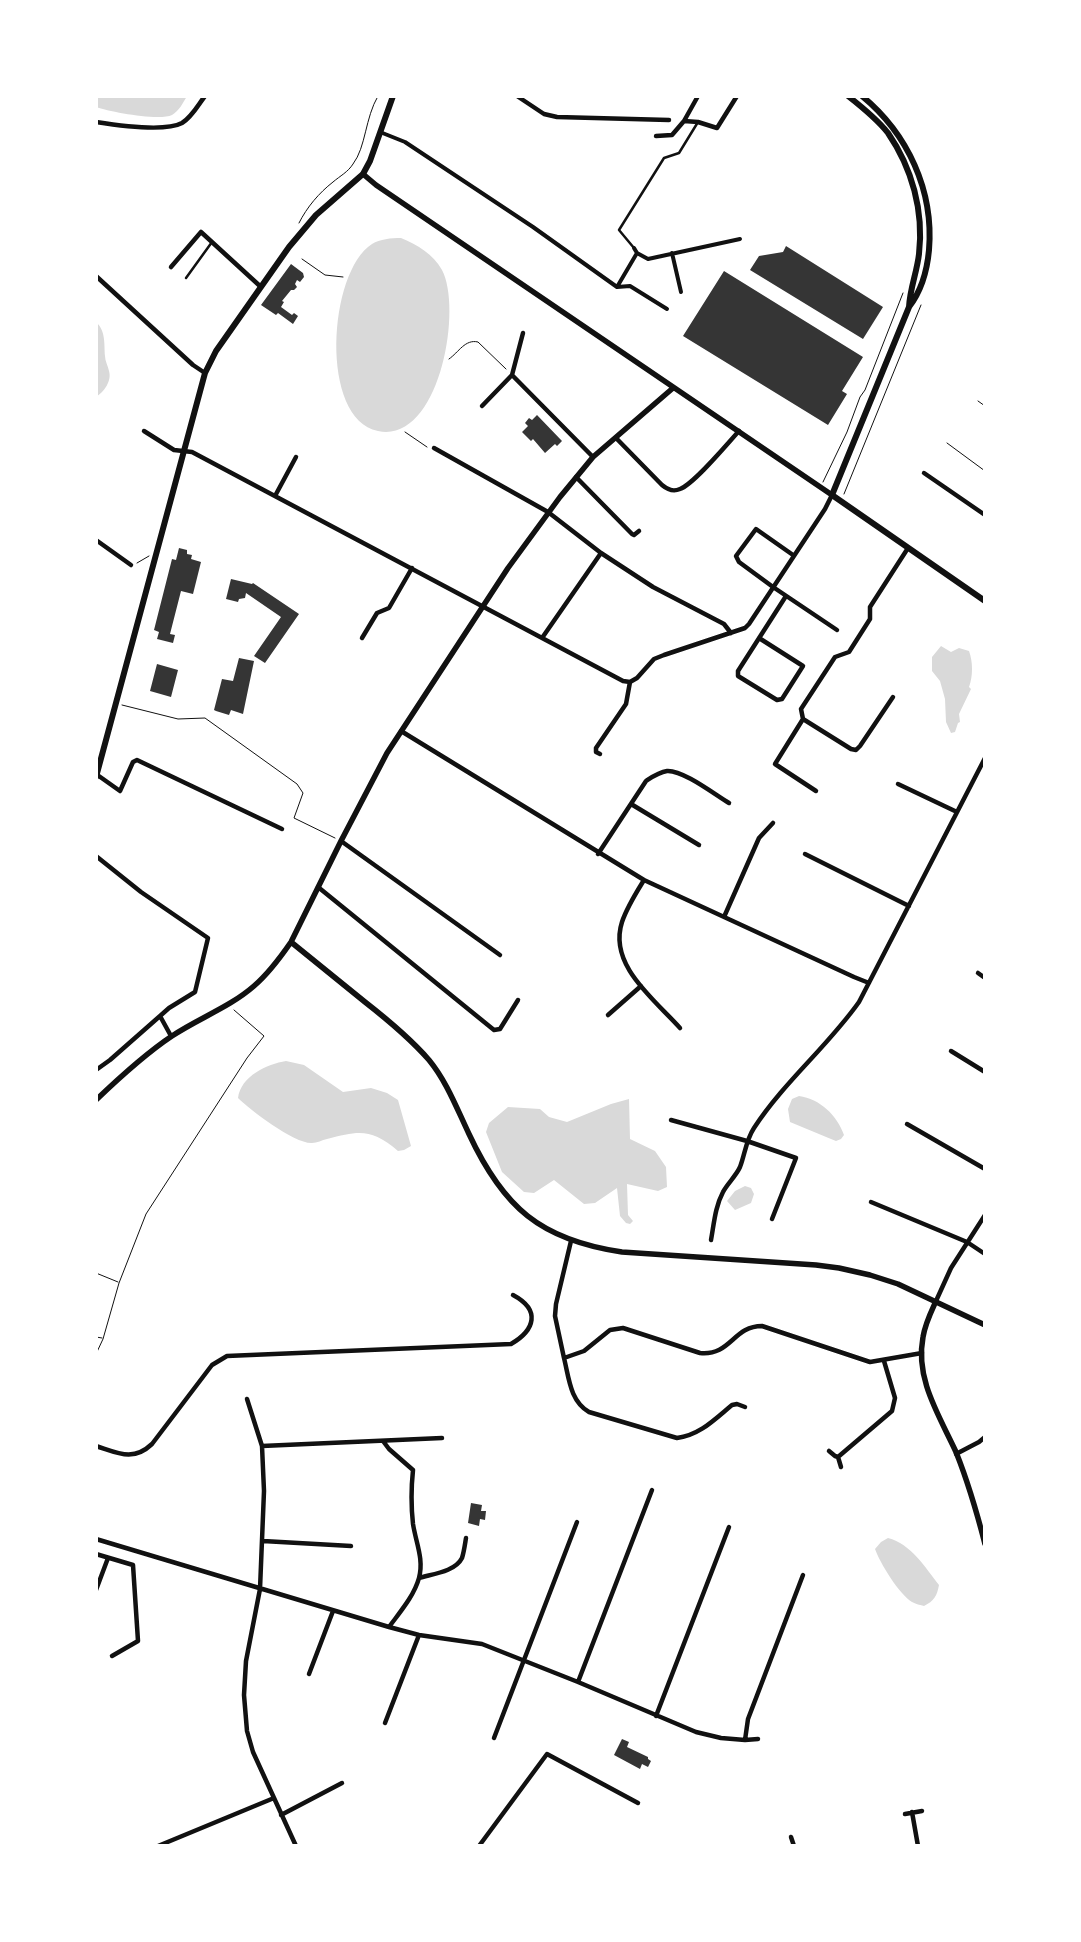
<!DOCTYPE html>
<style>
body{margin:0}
#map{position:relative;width:1081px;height:1942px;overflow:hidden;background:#fff;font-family:"Source Sans 3",sans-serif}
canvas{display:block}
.frame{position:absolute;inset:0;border:98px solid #fff;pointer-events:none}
</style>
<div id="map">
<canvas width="1081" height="1942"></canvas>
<div class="frame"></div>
</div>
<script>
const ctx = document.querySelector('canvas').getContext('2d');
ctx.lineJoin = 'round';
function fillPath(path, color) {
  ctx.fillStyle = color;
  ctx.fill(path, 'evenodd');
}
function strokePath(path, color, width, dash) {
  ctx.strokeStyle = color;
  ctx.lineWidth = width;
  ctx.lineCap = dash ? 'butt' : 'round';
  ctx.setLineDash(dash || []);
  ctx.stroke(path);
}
fillPath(new Path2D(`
 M96,96H187C183,103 179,111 172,115C159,121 110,112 96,107Z
 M401,238C418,245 433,254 442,270C463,310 439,444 378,431C319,419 328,272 372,244C380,239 391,238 401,238Z
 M96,322C106,331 104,344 105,356C105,361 108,366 109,371C112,381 104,392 96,397Z
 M941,646L951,652L959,648L969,651C973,662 973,676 969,687L971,689L959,714L960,722L958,723L955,732L951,733L946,722L945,699L940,681L932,671V657Z
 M286,1061L304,1065L343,1092L371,1088L387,1093L398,1100L411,1146L404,1150L398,1151C371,1128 359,1131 327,1139C322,1140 317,1143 312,1143C295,1144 250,1110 238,1098C241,1076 267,1064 286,1061Z
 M799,1096C820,1099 837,1115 844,1135L841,1139L836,1141L831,1139L790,1122L788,1109L792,1099Z
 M629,1099L630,1139L655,1151L666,1167L667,1187L658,1191L627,1184L628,1215L633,1221L630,1224L626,1223L620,1216L617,1188L595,1203L584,1204L554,1180L534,1193L524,1192L502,1172L486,1132L489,1123L508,1107L540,1109L549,1117L567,1122L611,1104Z
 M745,1186L751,1188L754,1194L751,1203L735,1210L727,1201L735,1191Z
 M888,1538C911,1544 925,1567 939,1585C937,1596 934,1601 924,1606C921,1605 915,1604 912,1602C899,1594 880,1563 875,1549L881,1542Z`), '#d9d9d9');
fillPath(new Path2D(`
 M786,246L883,307L863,339L750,270L759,256L783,252Z
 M291,264L303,273L304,277L300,282L297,280L295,284L297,287L294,290H291L282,301L284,302L281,307L292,315L294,313L298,316L293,324L278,313L276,315L261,305Z
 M724,271L863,357L842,391L847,394L828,425L683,336Z
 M537,415L562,441L557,446L555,444L545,453L533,439L531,441L522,432L528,426L525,423L529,418L532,420Z
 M179,548L187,550V554L192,555L191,559L201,562L193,594L181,591L170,634L175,635L173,643L157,639L159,632L154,630L172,559L176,560Z
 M231,579L252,584L253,583L299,614L265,663L254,656L281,617L246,593L245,598L239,599L238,602L226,599Z
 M239,658L254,661L243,714L231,710L229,715L216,711L214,710L222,679L233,681Z
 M157,664L178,670L171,697L150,691Z
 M471,1503L482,1505L481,1511H486L485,1520L480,1519L479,1526L468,1523Z
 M622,1739L629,1742L627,1747L648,1757V1759L651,1761L648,1767L642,1764L640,1769L614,1755Z`), '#353535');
strokePath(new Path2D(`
 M299,223C307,207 319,193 333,182C340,176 348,172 353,164C366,147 365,118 378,96
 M302,259L325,275L343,277
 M449,359C459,352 465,339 478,342L506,369
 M978,401L985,406
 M405,432L427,447
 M947,443L985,471
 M823,482L847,432L860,397L865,390L903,293
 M844,494L921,305
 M137,563L149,556
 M122,705L178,719L205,718L297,784L303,793L294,818L335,838
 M96,1273L118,1282
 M96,1337L102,1338
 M96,1354L103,1339L119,1283L146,1214L247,1058L264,1036L234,1010`), '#111', 1);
strokePath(new Path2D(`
 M634,248L619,230L664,158L679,153L698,122
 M186,278L212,242`), '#111', 2.5);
strokePath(new Path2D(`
 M380,132L405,142L533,227L617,287L630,286L667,309
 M634,248L637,253L648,259L740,239
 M672,253L681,292
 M617,287L637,253`), '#111', 4);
strokePath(new Path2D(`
 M517,96L544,114L557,117L669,120
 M684,121L698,96
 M96,122C115,125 165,132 182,123C192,117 198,105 205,96
 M656,136L672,135L684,121L698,122L717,128L737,96
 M171,267L201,232L261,287
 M96,276L193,365L205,373
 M512,375L523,333
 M482,406L512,375L593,457
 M144,431L174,450L192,452L623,681L630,682
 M616,438L662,485C668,490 673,492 680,489C694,484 727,444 739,431
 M434,448L548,512L601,553L653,587L724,624L731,633
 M924,473L985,515
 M576,477L632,534L634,535L639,531
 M275,496L296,457
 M96,540L131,565
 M793,555L756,529L736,556L739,562L773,587L837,630
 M362,638L377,613L389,608L412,568
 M542,638L601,553
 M759,638L803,666L782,699L777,700L738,676V671L786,596
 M630,682L637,678L654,659L664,655L745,628L749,624L825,509L832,495
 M803,719L851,749L856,750L860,746L893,697
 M401,731L644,880L854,977L869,983
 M600,754L596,752V748L626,704L630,682
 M96,774L120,791L133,762L137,760L282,829
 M898,784L957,812
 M816,791L775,764L803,719L801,709L835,657L849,652L870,619V607L908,548
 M631,804L699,845
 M341,841L500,955
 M598,854L646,781C652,777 659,772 667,771C683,770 714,794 729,803
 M805,854L909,906
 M96,856L141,892L208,938L195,992L169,1008L160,1016
 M644,880C636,893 627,907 622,922C608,965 654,999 680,1028
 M318,887L494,1030L500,1029L518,1000
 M724,917L759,838L773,823
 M978,973L985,978
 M608,1015L641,986
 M951,1051L985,1072
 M96,1070L110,1060L160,1016L171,1036
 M671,1120L747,1141L796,1158L772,1219
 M907,1124L985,1169
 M871,1202L967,1242L985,1254
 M711,1240C714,1224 715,1207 723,1192C727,1184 736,1176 740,1167C745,1154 746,1140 754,1128C784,1082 828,1046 859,1002L985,758
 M936,1301L951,1268L985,1215
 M564,1358L555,1316L556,1304L571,1241
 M247,1399L262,1446L264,1491L260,1589L246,1661L244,1695L247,1731L253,1752L296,1846
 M745,1407L737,1404L732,1405C715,1419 700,1435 677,1438L589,1412C570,1401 569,1378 564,1358L584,1351L610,1330L623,1328L700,1353C731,1356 733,1326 762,1326L870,1362L922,1353
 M383,1441L389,1449L413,1470C411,1489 411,1506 413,1524C416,1543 424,1559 419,1578C414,1596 400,1612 389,1627
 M96,1446C118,1453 133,1462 152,1444L212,1365L227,1356L511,1344C535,1330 541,1310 513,1295
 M262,1446L442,1438
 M829,1451L835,1456L838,1457L892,1411L895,1398L884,1361
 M956,1454L979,1442L985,1437
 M838,1457L841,1467
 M96,1539L389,1627L419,1635L482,1644L578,1682L696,1732L721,1738L745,1740L758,1739
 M263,1541L351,1546
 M96,1554L133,1565L138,1641L112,1656
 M419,1578C432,1574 455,1572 462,1558C464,1552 465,1544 466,1538
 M96,1590L108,1558
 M309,1674L333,1611
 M578,1682L652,1490
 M656,1716L729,1527
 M385,1723L419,1635
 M494,1738L577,1522
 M745,1740L748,1719L803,1575
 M912,1812L918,1846
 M905,1814L922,1811
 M281,1815L342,1783
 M791,1837L794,1846
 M158,1846L274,1798
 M479,1846L547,1754L638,1803`), '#111', 4.5);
strokePath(new Path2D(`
 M363,174L376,185L832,495
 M291,942C316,962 340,982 365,1002C388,1020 410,1038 429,1060C447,1082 457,1109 469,1134C503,1207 540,1240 622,1252L816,1265L839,1268L870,1275L898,1284L985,1325
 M96,1100C120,1077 145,1054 172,1036C199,1018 230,1007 254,986C269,973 280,958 291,942L341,841L387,753L508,568L560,497L593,457L673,388
 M936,1301C931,1312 925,1324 923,1337C915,1379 939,1415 956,1452C968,1482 977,1513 985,1544`), '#111', 5.5);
strokePath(new Path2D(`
 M848,96C862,107 877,119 888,133C912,168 924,211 919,254C917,272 910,288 909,307
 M862,96C908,134 934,191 929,250C927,272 922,290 909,307L832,495L985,601
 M96,777L205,373L216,351L289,247L316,215L363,174L370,161L393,96`), '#111', 6);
</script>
